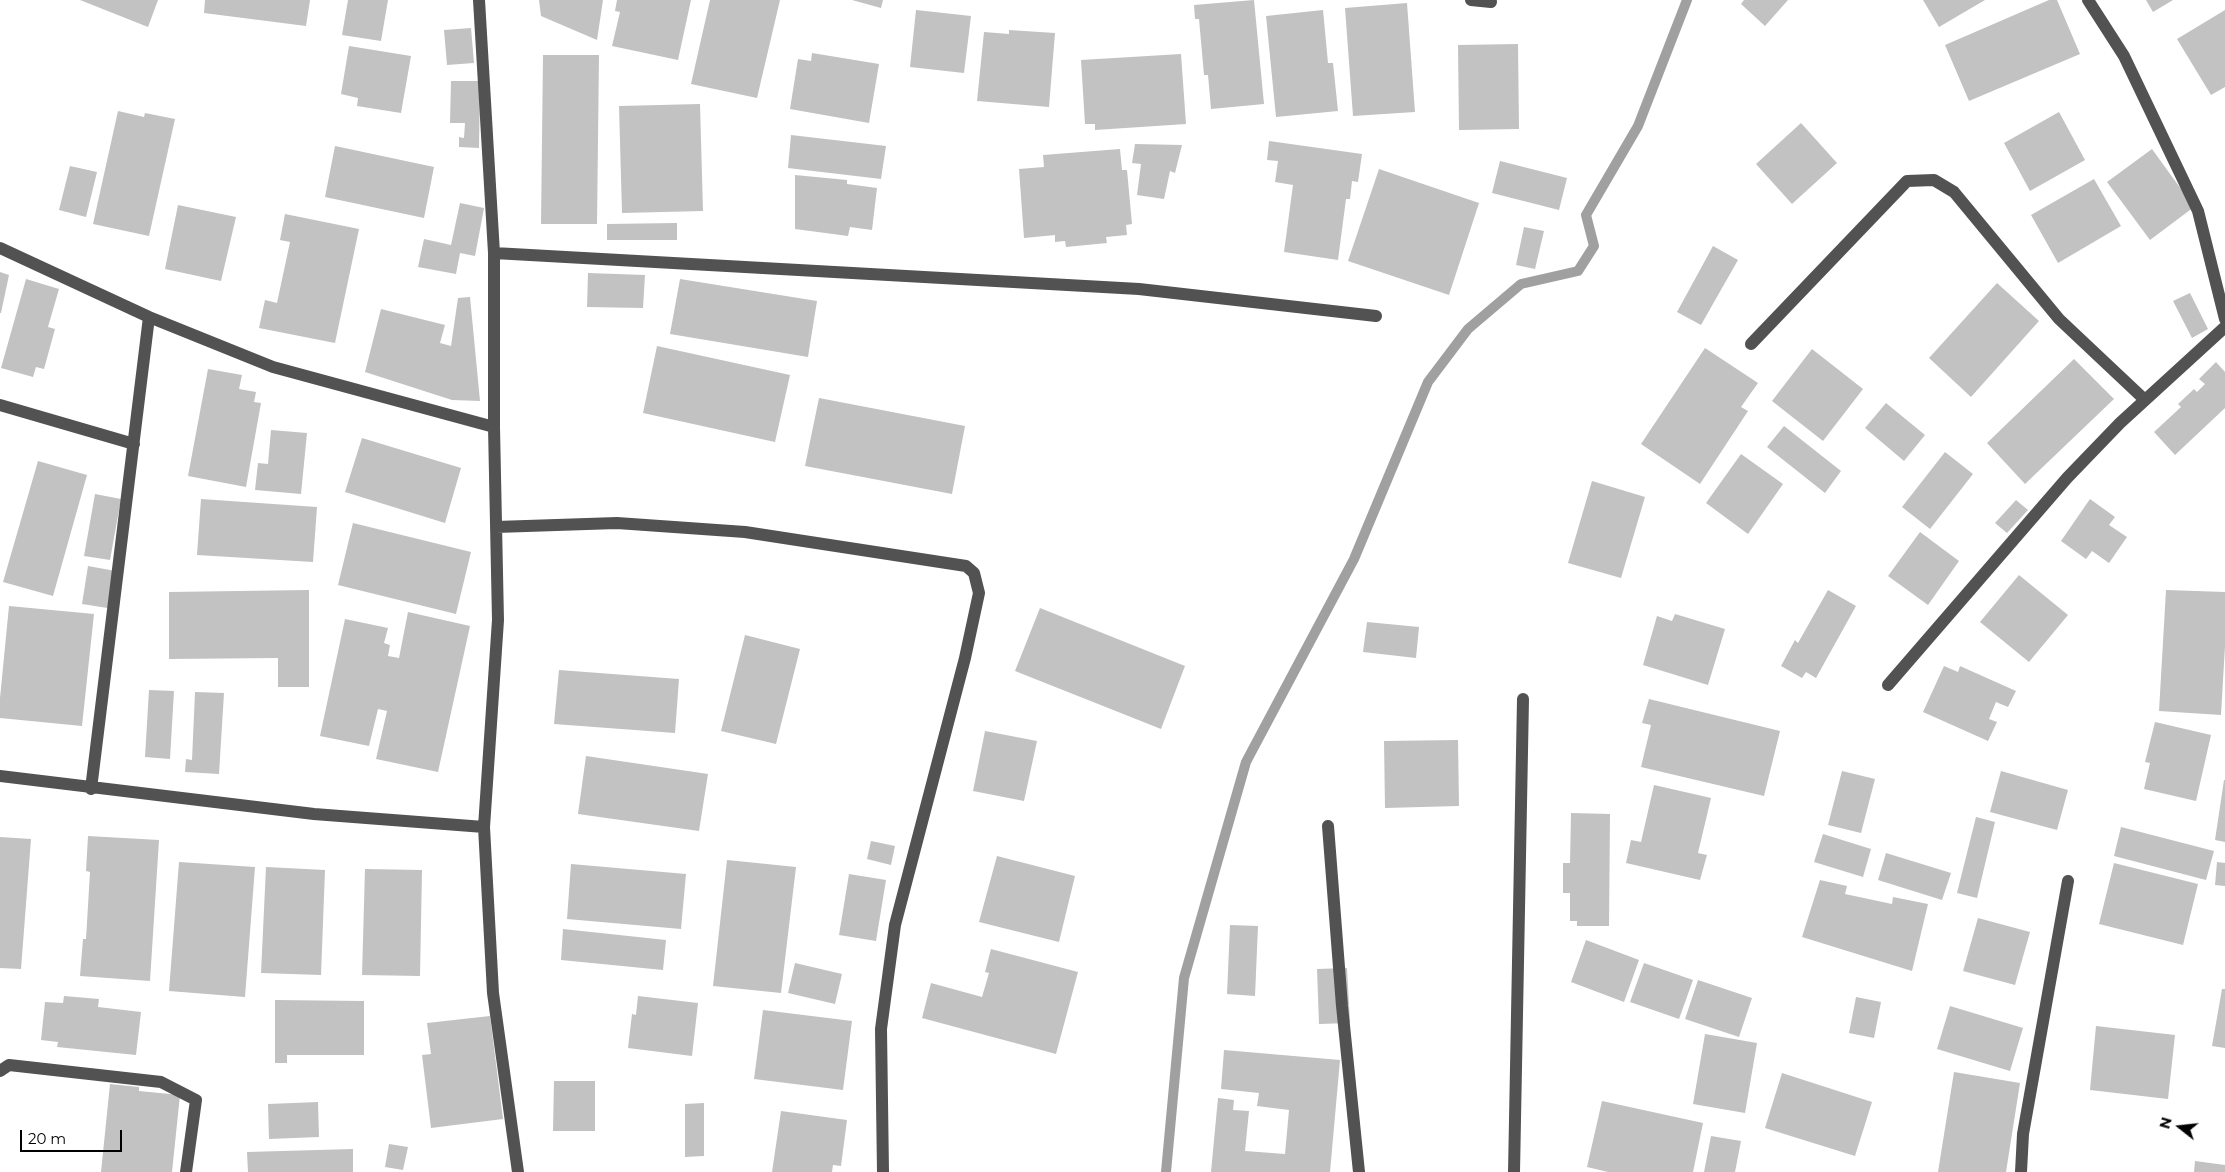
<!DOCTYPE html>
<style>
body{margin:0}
#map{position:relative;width:2225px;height:1172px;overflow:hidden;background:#fff;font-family:Montserrat,sans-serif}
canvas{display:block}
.north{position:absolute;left:2155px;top:1102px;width:50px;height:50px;-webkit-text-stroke:4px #fff;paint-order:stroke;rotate:286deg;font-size:14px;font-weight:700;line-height:20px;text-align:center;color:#000}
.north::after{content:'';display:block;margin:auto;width:18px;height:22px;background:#000;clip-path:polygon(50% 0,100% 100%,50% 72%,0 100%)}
.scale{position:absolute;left:20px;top:1130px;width:102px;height:22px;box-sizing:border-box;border:2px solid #000;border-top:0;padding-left:6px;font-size:15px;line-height:18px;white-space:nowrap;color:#000;-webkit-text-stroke:4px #fff;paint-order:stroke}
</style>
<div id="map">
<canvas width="2225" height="1172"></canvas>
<div class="north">N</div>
<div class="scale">20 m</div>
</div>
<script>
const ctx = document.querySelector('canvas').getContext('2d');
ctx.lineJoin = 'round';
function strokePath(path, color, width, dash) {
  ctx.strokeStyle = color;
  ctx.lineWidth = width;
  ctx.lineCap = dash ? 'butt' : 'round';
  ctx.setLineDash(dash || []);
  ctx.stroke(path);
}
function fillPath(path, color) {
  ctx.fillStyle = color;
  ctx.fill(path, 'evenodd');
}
strokePath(new Path2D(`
 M1166,1172L1184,978L1246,762L1354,559L1428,382L1468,329L1521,284L1578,271L1594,246L1586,215L1638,126L1687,0`), '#a0a0a0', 10);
fillPath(new Path2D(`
 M80,0H158L148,27Z
 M205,0H310L306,26L204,13Z
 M348,0H388L381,41L342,35Z
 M539,0H603L597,40L541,16Z
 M617,0H691L678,60L612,46L620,12L615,11Z
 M710,0H780L757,98L691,84Z
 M852,0H883L881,8Z
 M1254,0L1264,104L1211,109L1208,75H1204L1199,19H1195L1194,5Z
 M1744,0H1788L1765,26L1741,4Z
 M1923,0H1985L1939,27Z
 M2049,0H2057L2080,54L1969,101L1945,45Z
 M2146,0H2173L2153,12Z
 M1407,3L1415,112L1353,116L1345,8Z
 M916,10L971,16L964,73L910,67Z
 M1323,10L1328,63H1333L1338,111L1276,117L1266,16Z
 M2225,10V87L2211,95L2177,39Z
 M471,28L474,63L447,65L444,30Z
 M1009,30L1055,33L1049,107L977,101L984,32L1009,34Z
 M1518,44L1519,129L1459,130L1458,45Z
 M349,46L411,56L401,113L357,106L358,98L341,94Z
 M812,53L879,64L869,123L790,109L798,59L811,61Z
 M1181,54L1186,124L1095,130V124H1085L1081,60Z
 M543,55H599L597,224H541Z
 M451,81H480L479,148L459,147V137L464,138L465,123H450Z
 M700,104L703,211L622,213L619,106Z
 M118,111L144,117L145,113L175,119L149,236L93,224Z
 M2059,112L2085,160L2030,191L2004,143Z
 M1801,123L1837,163L1792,204L1756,164Z
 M791,135L886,146L881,179L788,168Z
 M1269,141L1362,154L1358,182L1352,181L1350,199H1346L1338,260L1284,252L1293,185L1275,182L1278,161L1267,160Z
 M1135,144L1182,145L1175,173L1170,171L1164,199L1137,195L1141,164L1132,163Z
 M335,146L434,167L424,218L325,197Z
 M1120,149L1122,170H1127L1132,224L1126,225L1127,235L1106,237L1107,243L1066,247L1065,241L1055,242V235L1024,238L1019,169L1044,167L1043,155Z
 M2152,149L2194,207L2150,240L2107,182Z
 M1500,161L1567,178L1559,210L1492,193Z
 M70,166L97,172L86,217L59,210Z
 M1379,169L1479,203L1449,295L1348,261Z
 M795,175L847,180V184L877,188L872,230L850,227L848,236L795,229Z
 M2094,179L2121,226L2058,263L2031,215Z
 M460,203L484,208L475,256L460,253L456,274L418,267L424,239L451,245Z
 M178,205L236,217L221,281L165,269Z
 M285,214L359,229L335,343L259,328L265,300L277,303L290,242L280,240Z
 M677,223V240H607V224Z
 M1524,227L1544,231L1535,269L1516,265Z
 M1713,246L1738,260L1701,325L1677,312Z
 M0,272L9,275L1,313H0Z
 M588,273L645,275L643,308L587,307Z
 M26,279L59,289L48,327L55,329L44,369L36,367L33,377L1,368Z
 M680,279L817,301L808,357L670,334Z
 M1997,283L2039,321L1971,397L1929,358Z
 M2190,293L2208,329L2192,338L2173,301Z
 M470,297L480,401L452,400L365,372L381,309L445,325L440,343L451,346L458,298Z
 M657,346L790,375L775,442L643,413Z
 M1705,348L1758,383L1741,407L1748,411L1700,484L1641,444Z
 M1812,349L1863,389L1823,441L1772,401Z
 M2074,359L2114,399L2025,484L1987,443Z
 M2216,362L2225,372V408L2175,455L2154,432L2181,407L2178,404L2194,389L2197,392L2205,384L2199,379Z
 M208,369L242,375L239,389L256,392L254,402L261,403L246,487L188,476Z
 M819,398L965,426L952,494L805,466Z
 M1886,403L1925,435L1904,461L1865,428Z
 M1784,426L1841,471L1825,493L1767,447Z
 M271,430L307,433L301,494L255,490L258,463L268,464Z
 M362,438L461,468L445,523L345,492Z
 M1945,452L1973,474L1930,529L1902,507Z
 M1741,454L1783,484L1748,534L1706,503Z
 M38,461L87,475L53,596L3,582Z
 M1592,481L1645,497L1621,578L1568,563Z
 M95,494L121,499L110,560L84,556Z
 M201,499L317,507L313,562L197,555Z
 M2090,499L2115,517L2109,525L2127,537L2109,563L2092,551L2086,559L2061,541Z
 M2016,500L2028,510L2007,533L1995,523Z
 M353,523L471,552L456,614L338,585Z
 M1920,532L1959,561L1928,605L1888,576Z
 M88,566L121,572L114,609L82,604Z
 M2019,575L2068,615L2029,662L1980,622Z
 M309,590V687H278V658L169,659V592Z
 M1828,590L1856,606L1816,678L1806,672L1802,678L1781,666L1795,640L1798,643Z
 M2166,590L2225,592V646L2221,715L2159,711Z
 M9,606L94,614L82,726L0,718V698Z
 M1040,608L1185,666L1161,729L1015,671Z
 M408,612L470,626L438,772L376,759L387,711L378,709L369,746L320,736L345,619L388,628L384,643L390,645L388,656L399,658Z
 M1675,614L1725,629L1708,685L1643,665L1657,616L1672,621Z
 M1367,622L1419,627L1416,658L1363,652Z
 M745,635L800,649L776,744L721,731Z
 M1944,666L1958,672L1960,666L2016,691L2008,707L1996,702L1989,719L1997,722L1988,741L1923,712Z
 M559,670L679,679L675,733L554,724Z
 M149,690L174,691L170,759L145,757Z
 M195,692L224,693L219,774L185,772L186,759L192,760Z
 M1649,699L1780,731L1764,796L1641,767L1651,725L1642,723Z
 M2155,722L2211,735L2196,801L2144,789L2150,763L2145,762Z
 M985,731L1037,741L1024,801L973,791Z
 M1458,740L1459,806L1385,808L1384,741Z
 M586,756L708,774L699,831L578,814Z
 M1842,771L1875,779L1861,833L1828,825Z
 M2001,771L2068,790L2057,830L1990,812Z
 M2224,780H2225V842L2215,840Z
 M1654,785L1711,798L1698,853L1707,855L1700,880L1626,863L1631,840L1641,842Z
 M1571,813L1610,814L1609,926H1577V921H1570V893H1563V863H1570Z
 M1976,817L1995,822L1977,898L1957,893Z
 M2121,827L2214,851L2206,880L2114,856Z
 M1823,834L1871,849L1863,877L1814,862Z
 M88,836L159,840L150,981L80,976L83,939H86L90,872L86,871Z
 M0,837L31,839L21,969L0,968Z
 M871,841L895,846L891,865L867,859Z
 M1886,853L1951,873L1942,900L1878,880Z
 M997,856L1075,876L1059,942L979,922Z
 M727,860L796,867L781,993L713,986Z
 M179,862L255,867L245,997L169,991Z
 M2217,862L2225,863V886L2215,885Z
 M2114,863L2198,884L2183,945L2099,924Z
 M571,864L686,874L681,929L567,919Z
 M266,867L325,870L321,975L261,973Z
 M365,869L422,870L420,976L362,975Z
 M849,874L886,880L876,941L839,935Z
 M1820,880L1847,886L1845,894L1892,904L1893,897L1928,904L1912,971L1802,937Z
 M1978,918L2030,932L2015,985L1963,971Z
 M1230,925L1258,926L1255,996L1227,994Z
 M563,929L666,940L663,970L561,960Z
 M1586,940L1639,960L1624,1002L1571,982Z
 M991,949L1078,972L1056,1054L922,1018L931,983L982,997L989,973L985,972Z
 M795,963L842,974L835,1004L788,993Z
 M1644,963L1693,980L1679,1019L1630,1002Z
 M1347,968L1350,1023L1319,1024L1317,969Z
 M1698,980L1752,998L1739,1037L1685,1019Z
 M2222,989H2225V1048L2212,1046Z
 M64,996L99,999L98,1007L141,1012L136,1055L57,1047L58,1042L41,1040L45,1002L63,1003Z
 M638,996L698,1003L692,1056L628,1048L632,1014L636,1015Z
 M1856,997L1881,1002L1874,1038L1849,1033Z
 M275,1000L364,1001V1055H287V1063H275Z
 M1950,1006L2023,1028L2010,1071L1937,1049Z
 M763,1010L852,1021L843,1090L754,1079Z
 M490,1016L503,1119L431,1128L422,1055L431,1054L427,1023Z
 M2096,1026L2175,1035L2168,1099L2090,1090Z
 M1705,1034L1757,1043L1745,1113L1693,1104Z
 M1224,1050L1340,1060L1330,1172H1211L1218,1098L1234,1100L1233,1110L1249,1111L1245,1151L1285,1154L1289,1110L1257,1106L1259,1093L1221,1089Z
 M1954,1072L2020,1083L2006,1172H1938Z
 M1782,1073L1872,1102L1855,1156L1765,1128Z
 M554,1081H595V1131H553Z
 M110,1084L139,1087V1091L180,1095L172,1172H101Z
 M1602,1101L1703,1123L1693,1172H1608L1587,1167Z
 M318,1102L319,1137L269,1139L268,1104Z
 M704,1103V1156L685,1157V1104Z
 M781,1111L847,1120L841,1166L833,1165L832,1172H772Z
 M1711,1136L1741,1141L1735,1172H1704Z
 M389,1144L408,1147L403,1170L385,1167Z
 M353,1149V1172H248L247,1152Z
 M2195,1161L2225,1165V1172H2194Z`), '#c2c2c2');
strokePath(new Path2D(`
 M479,0L494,253V427L498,620L484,827L493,993L518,1172
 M1471,0L1491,2
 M2088,0L2124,56L2198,211L2225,319
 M0,248L149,317L273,367L494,427
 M494,253L1139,289L1376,316
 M1751,344L1907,181L1934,180L1954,192L2059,319L2145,400
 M0,405L134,444
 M496,527L617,523L745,532L966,566L974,573L979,593L965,658L895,925L881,1029L883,1172
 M1888,685L2067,478L2120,423L2225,327
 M0,776L314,814L484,827
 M91,789L149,317
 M1328,826L1342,1006L1359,1172
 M0,1071L9,1065L161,1082L196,1100L186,1172
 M1514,1172L1523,699
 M2021,1172L2023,1134L2068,881`), '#525252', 12);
</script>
